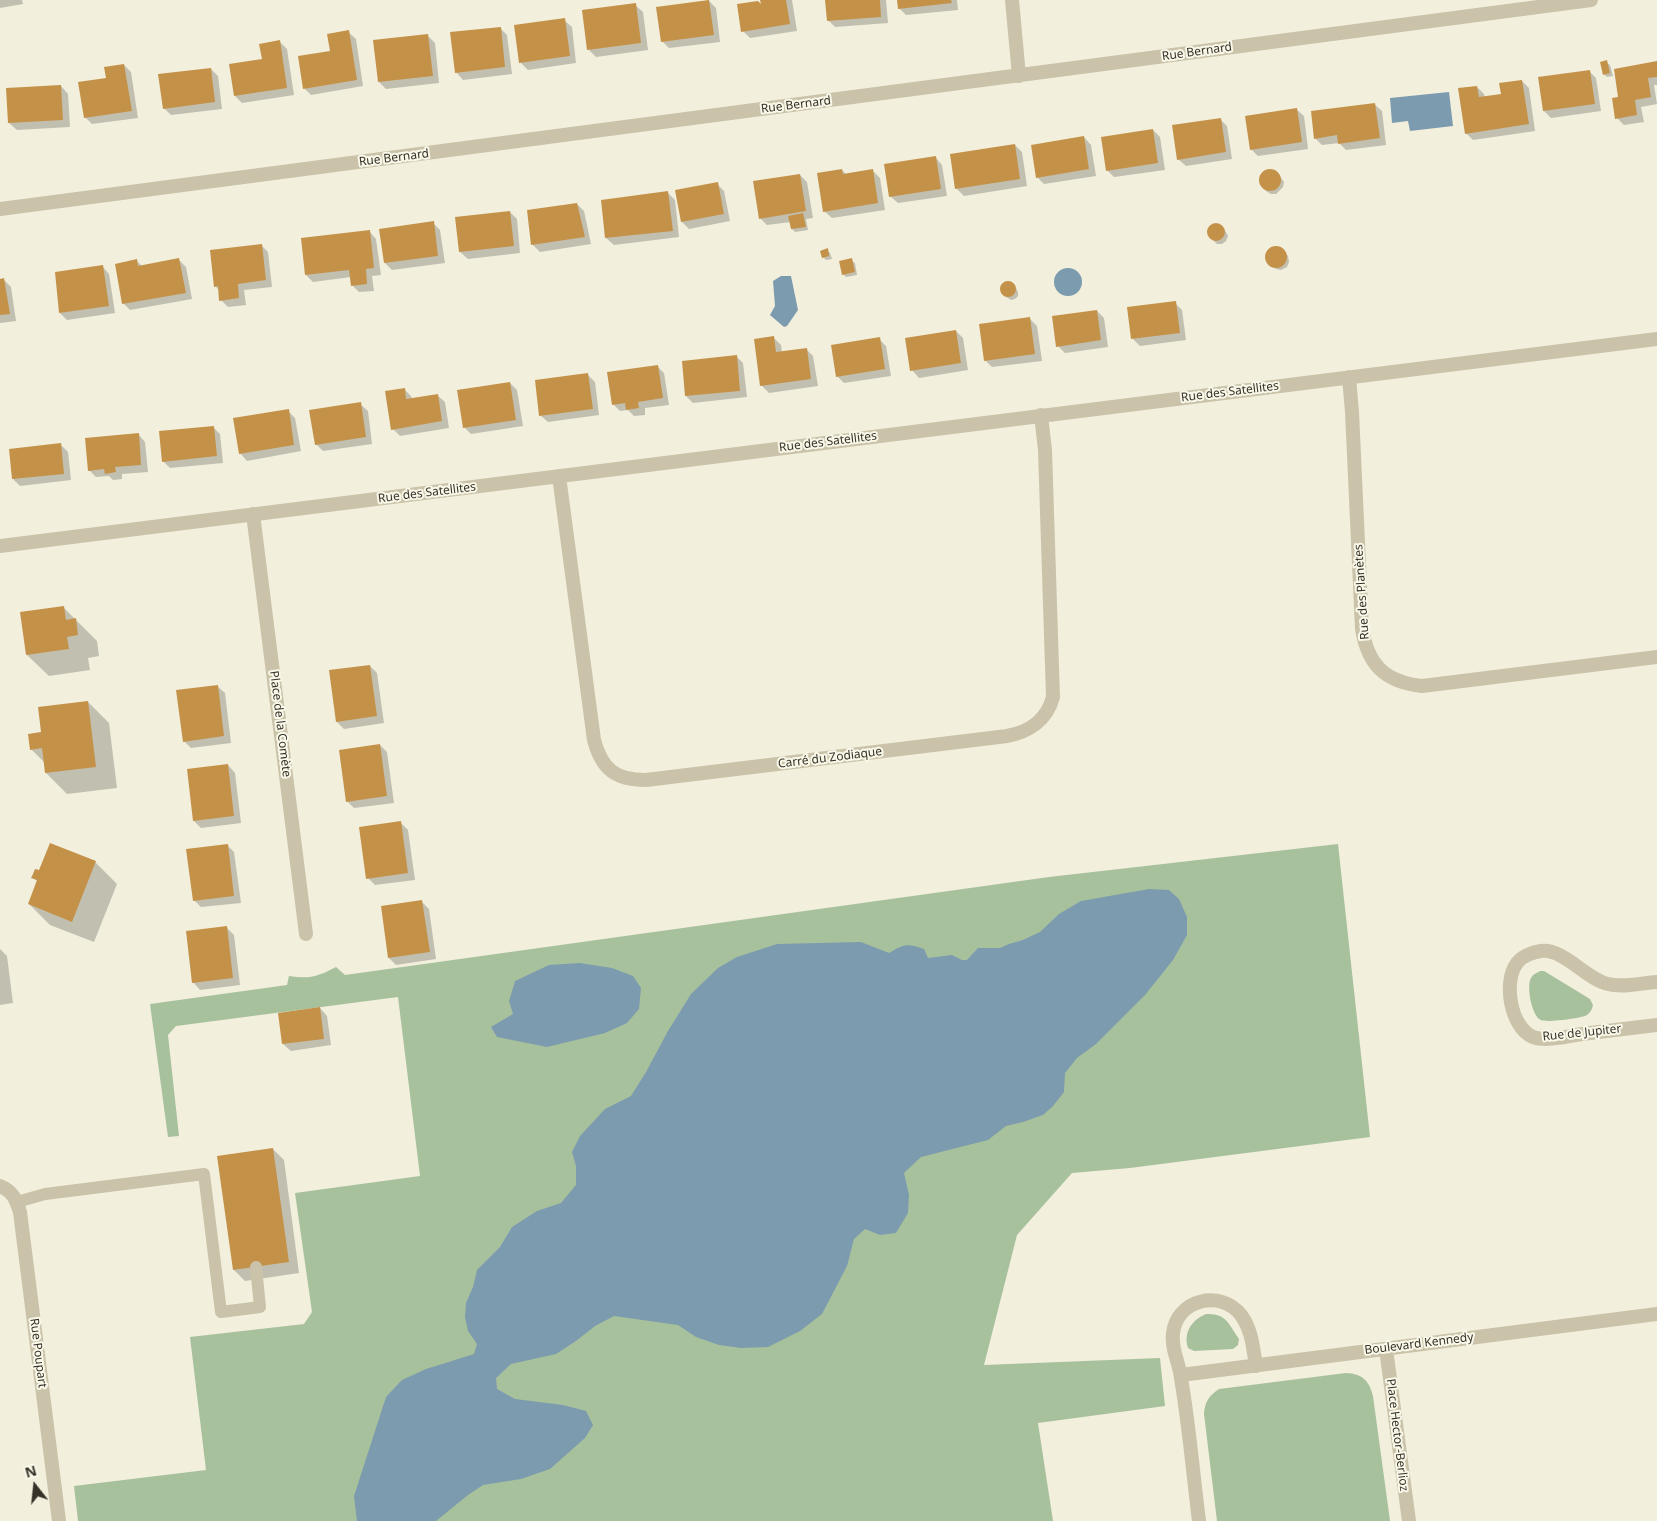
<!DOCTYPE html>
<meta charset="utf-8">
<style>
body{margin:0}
#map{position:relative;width:1657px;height:1521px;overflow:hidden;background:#f2efdd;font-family:"Noto Sans",sans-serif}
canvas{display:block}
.north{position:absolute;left:10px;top:1461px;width:50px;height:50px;-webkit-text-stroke:4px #f9f8e9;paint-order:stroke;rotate:344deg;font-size:14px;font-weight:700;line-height:20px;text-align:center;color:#373229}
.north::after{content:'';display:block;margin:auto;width:18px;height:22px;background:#373229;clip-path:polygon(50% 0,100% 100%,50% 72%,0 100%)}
</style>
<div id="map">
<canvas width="1657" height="1521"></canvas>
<div class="north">N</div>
</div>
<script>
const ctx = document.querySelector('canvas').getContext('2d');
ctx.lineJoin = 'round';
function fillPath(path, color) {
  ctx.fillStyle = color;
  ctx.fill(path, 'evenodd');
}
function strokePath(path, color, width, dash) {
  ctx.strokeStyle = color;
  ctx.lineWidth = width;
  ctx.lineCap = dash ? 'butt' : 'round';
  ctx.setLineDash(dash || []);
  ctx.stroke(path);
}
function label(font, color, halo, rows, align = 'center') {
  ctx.font = font + ' "Noto Sans",sans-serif';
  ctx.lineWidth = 4;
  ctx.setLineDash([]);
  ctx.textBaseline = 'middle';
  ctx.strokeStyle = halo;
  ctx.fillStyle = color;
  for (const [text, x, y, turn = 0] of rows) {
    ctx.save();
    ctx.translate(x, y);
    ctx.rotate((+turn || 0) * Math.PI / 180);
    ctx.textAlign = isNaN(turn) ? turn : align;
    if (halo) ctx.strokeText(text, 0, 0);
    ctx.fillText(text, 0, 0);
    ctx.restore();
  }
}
fillPath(new Path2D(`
 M1338,844L1370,1137L1130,1168L1072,1173L1017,1235L984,1365L1160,1358L1165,1406L1038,1423L1053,1521H78L74,1486L206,1470L190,1337L304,1324L312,1312L295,1193L420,1176L398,997L176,1026L168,1035L179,1136L168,1137L150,1004L287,985L289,976C309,979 317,977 336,967L345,975L1049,877Z
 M1540,971H1544L1590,999L1593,1005C1592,1009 1591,1012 1587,1015C1582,1018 1547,1023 1541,1020C1532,1017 1526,986 1531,978C1533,974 1537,973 1540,971Z
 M1206,1314C1227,1313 1229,1325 1239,1339L1238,1345L1233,1349L1194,1351L1188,1348C1183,1332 1192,1320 1206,1314Z
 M1346,1373C1362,1374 1369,1380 1373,1396L1390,1521H1217L1204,1414C1205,1401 1209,1396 1219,1389Z`), '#a8c19d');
fillPath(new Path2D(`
 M1449,92L1453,126L1410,131L1408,121L1392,123L1390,98Z
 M1054 282a14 14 0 1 1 28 0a14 14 0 1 1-28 0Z
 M781,276H791L798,310L787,326L784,327L770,315L775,306L773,281Z
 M1149,889L1169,890L1179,899L1187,917V935L1173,960L1145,995L1096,1044L1077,1058L1065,1073L1064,1092L1053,1106L1043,1115L1023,1122L1006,1126L988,1140L921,1157L904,1173L909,1195L908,1213L896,1233L880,1235L865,1229L854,1239L847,1266L822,1314L800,1331L768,1347L741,1348L719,1345L696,1337L678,1325L614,1316L595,1326L576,1341L556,1354L511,1364L496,1378L497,1389L515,1399L563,1405L586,1411L593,1425L585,1438L550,1469L521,1479L483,1485L468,1495L436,1521H357L354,1496L386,1397L402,1380L426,1369L474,1354L477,1344L468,1331L465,1317L466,1303L473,1287L477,1270L500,1247L512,1227L537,1211L561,1203L576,1185V1166L572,1152L580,1136L605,1109L631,1096L646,1072L668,1031L691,994L718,968L737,957L777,944L861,942L889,953C904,944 908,943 924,949L928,958L952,955L962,960H967L978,948H1000L1009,944L1023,940L1040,932L1059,914L1081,901Z
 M580,963L612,968L633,976L641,988L639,1009L627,1023L605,1033L547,1047L497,1037L491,1027L513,1014L509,1001L515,981L549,965Z`), '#7c9bae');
fillPath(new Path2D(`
 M0,0H22L23,4L0,8Z
 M762,0H792L797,31L750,38L743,31L763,8Z
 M826,0H886L888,23L835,27L828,20Z
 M898,0H957L958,10L906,15L899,8Z
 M709,1L716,8L720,42L669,48L662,41Z
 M635,5L643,12L648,50L596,57L589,50Z
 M564,20L572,27L576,63L528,70L521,63Z
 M500,28L507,35L512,74L463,80L456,72Z
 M348,32L356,39L363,86L311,95L304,88Z
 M428,36L435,43L439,83L386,89L379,82Z
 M280,42L287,49L294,95L242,103L235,96Z
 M1606,62L1610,65L1613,76L1607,77L1604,74Z
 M1657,63V85H1654L1657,104L1641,107L1644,122L1624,125L1617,118L1620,98Z
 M124,65L131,72L138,118L92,124L85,117L107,79Z
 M211,69L218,76L222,109L171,115L164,108Z
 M1589,71L1596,78L1601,111L1551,118L1544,111Z
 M1522,81L1529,88L1535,131L1473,140L1466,133L1477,87L1484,94L1485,97L1502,95Z
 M61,86L68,94L70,127L17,130L9,123Z
 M1374,104L1382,111L1386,145L1346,150L1339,143L1322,145L1315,138Z
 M1296,109L1304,116L1308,149L1258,156L1251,149Z
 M1220,119L1227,126L1232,159L1186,166L1178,159Z
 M1153,130L1160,137L1165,170L1114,177L1107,170Z
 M1084,137L1091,145L1096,176L1044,184L1037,177Z
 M1015,145L1022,152L1027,186L964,196L957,189Z
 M935,157L942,165L947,196L898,203L890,196Z
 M842,170L847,175L873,171L880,178L885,210L832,218L824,211Z
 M1268,170L1273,171L1278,174L1284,182L1283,187L1276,194H1271L1266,191L1260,182L1261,177L1264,173Z
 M800,175L807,182L813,218L806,219L808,230L795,232L792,229L791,222L767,225L760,218Z
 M717,184L724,191L730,221L689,229L682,222Z
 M668,193L675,200L679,237L614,245L606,238L602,201Z
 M577,204L584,211L591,244L540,252L532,244Z
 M510,212L517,219L520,253L468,259L460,252Z
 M433,223L440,230L445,263L392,270L385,263Z
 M1218,224L1226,232L1228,236L1226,241L1222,244H1217L1213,240L1209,237L1208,232L1209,227L1214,225Z
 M369,231L376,239L381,275L372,276L374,291L359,292L352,285L351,277L313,282L306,275Z
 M261,245L268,252L272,287L244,290L246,305L228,307L221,300L220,291L215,286Z
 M1274,247L1280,248L1288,256L1289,262L1287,267L1281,270L1276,269L1267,261L1266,255L1269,250Z
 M827,250L830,253L832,259L826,260L823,257Z
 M179,260L186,267L192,299L130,310L123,303L137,261L142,266Z
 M851,260L855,263L857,275L846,277L843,274Z
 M102,266L109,274L115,313L67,320L60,313Z
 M0,280H4L11,287L16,321L0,323Z
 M1004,283H1008L1016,288L1018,292V296L1015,299L1011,300L1003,295L1001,291V286Z
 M1175,303L1182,310L1186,340L1140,346L1133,339Z
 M1097,311L1104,318L1108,347L1065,353L1058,346Z
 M1030,319L1037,326L1042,361L992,367L985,360Z
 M956,331L963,338L968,370L919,378L912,370Z
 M773,337L781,345L782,353L806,349L813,356L818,386L769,393L761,385Z
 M879,339L886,346L891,376L844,383L837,376Z
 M736,356L743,363L747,397L693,403L686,396L683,362Z
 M657,366L664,373L669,405L645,408V415L634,416L628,410L620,411L613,404Z
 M588,375L595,382L599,415L548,422L540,415Z
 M510,383L517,390L523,426L471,434L464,427Z
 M404,389L411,396L412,399L437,395L445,402L449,428L400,436L393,429Z
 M360,404L368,411L372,444L323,451L316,444Z
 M288,411L295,418L301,451L247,461L240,453Z
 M213,427L220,434L223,463L170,468L163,461Z
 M138,434L145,442L148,472L122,474V479L113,480L109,476L96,477L89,470Z
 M61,445L68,452L71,480L20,486L13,479L10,450Z
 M64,608L97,641L99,656L88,658L90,670L49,676L27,655Z
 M370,666L377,673L384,723L344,729L337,722Z
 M217,686L225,693L231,743L191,748L184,741Z
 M88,702L109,723L117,788L67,794L46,773L45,763L31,749L42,733Z
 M380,745L387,752L394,803L354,808L347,801Z
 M228,765L235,773L241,823L201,828L194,821Z
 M401,823L408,830L415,880L375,885L368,878Z
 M227,845L234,852L241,903L201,907L194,900Z
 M95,862L117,884L94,942L50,925L29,904L38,882L33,877L40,872Z
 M422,902L429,909L436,959L396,965L389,958Z
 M227,928L234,935L240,985L200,990L193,982Z
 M0,949L7,956L13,1003L0,1005Z
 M320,1008L327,1016L331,1045L291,1051L283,1044Z
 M273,1149L284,1160L299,1273L245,1281L234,1270L218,1157Z`), '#0003');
fillPath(new Path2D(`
 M709,0L714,35L661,42L656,7Z
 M760,0H786L790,24L741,32L737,4L758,1L761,4Z
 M825,0H880L881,17L827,21Z
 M897,0H951L952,3L898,9Z
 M636,3L641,43L587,50L582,10Z
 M565,18L570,56L519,63L514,25Z
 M501,27L505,67L455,73L450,32Z
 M349,30L357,80L303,89L298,56L330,51L327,34Z
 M428,34L433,76L378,82L373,40Z
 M280,40L287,88L234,96L229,64L262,59L259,44Z
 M1607,60L1610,73L1603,75L1600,62Z
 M1657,61V77L1648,78L1651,97L1635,100L1637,115L1615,119L1612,98L1618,97L1614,69Z
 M124,64L132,111L84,118L78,82L106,78L104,67Z
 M211,68L215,102L163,109L158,74Z
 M1590,70L1595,104L1543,111L1538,77Z
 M1522,80L1529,124L1465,134L1458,88L1477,86L1479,97L1501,94L1499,83Z
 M61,85L63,120L8,123L6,88Z
 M1375,103L1380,138L1338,144L1337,135L1314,139L1311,111Z
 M1297,108L1302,142L1250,150L1245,116Z
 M1221,118L1226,152L1177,160L1172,125Z
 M1153,129L1158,163L1106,171L1101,137Z
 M1084,136L1089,169L1036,178L1031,145Z
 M1015,144L1020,179L955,189L950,154Z
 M936,156L941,189L889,197L884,164Z
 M842,169L843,174L873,169L878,203L823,212L817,173Z
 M1259 180a11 11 0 1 1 22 0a11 11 0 1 1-22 0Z
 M800,174L806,211L759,219L753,181Z
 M718,182L724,214L681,222L675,190Z
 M668,191L673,231L605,238L601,200Z
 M577,203L585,237L531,245L527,210Z
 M510,211L514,246L459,252L455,217Z
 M803,213L806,227L791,229L788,216Z
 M434,221L438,256L384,263L379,229Z
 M1207 232a9 9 0 1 1 18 0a9 9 0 1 1-18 0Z
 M370,230L374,268L366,269L367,284L351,286L349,270L305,275L301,238Z
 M262,244L266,280L238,284L239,298L219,301L218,286L214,287L210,250Z
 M1265 257a11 11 0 1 1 22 0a11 11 0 1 1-22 0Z
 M828,248L829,256L822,258L820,251Z
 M179,258L186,293L122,304L115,264L137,259L138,266Z
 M852,258L855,272L842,275L839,261Z
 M103,265L109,306L59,313L55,272Z
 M4,278L10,314L0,315V279Z
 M1000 289a8 8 0 1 1 16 0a8 8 0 1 1-16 0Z
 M1176,301L1180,333L1131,339L1127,307Z
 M1097,310L1101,340L1056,347L1052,316Z
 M1030,317L1035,354L984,361L979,324Z
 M956,330L961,363L910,371L905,338Z
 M774,336L776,352L807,348L811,379L760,386L754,339Z
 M880,337L885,369L836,377L831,345Z
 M737,355L740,391L685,396L682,361Z
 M658,365L663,398L638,402L639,408L626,410L625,403L612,405L607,372Z
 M588,373L593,409L539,416L535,380Z
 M510,382L516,420L463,428L457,390Z
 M405,388L406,399L438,394L442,421L391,430L385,391Z
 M361,402L366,437L315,445L309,410Z
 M289,409L294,445L239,454L233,418Z
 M214,426L217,456L162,462L159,431Z
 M139,433L141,465L115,467L116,472L105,474L104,469L88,471L85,438Z
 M61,443L64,474L12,479L9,449Z
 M64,606L66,620L76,618L78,635L67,637L69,649L26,655L20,612Z
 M370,665L377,716L336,722L329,670Z
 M218,685L224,736L183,742L176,690Z
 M88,701L96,767L45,773L42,748L30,750L28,734L41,732L38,707Z
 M380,744L387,796L346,802L339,750Z
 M228,764L234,816L193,821L187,769Z
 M401,821L408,873L366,879L359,827Z
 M50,843L96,861L72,922L28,904L37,880L31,878L33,874L35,869L39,870Z
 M228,844L234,896L193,901L186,849Z
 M422,900L430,952L388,958L381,906Z
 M227,926L233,978L192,983L186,931Z
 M320,1007L324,1039L282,1044L278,1013Z
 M273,1148L289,1262L233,1270L217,1156Z`), '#c49149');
strokePath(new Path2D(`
 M17,1202L45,1194L204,1174L221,1312L260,1307L256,1267`), '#cac3a9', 12);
strokePath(new Path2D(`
 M1012,0L1019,76
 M0,209L1591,0
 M1349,377L1352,412L1362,629C1368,665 1385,682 1422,686L1657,657
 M559,476L594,740C602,770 616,780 646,780L1007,736C1029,732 1047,720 1053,697L1045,450L1041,415
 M253,514L306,934
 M0,546L1657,339
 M1657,982C1641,983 1623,988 1608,984C1586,979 1563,948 1541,951C1533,952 1522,956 1517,963C1503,981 1510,1027 1533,1037C1545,1042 1569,1036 1582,1034C1607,1031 1632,1028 1657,1025
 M0,1186C13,1191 16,1200 20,1212L59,1521
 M1386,1349L1409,1521
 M1181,1375L1657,1314
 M1199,1521C1193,1473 1189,1425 1181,1378C1179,1362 1171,1349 1173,1333C1177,1299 1221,1289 1241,1315C1252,1330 1253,1348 1256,1366`), '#cac3a9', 14);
label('12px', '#373229', '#f9f8e9', [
 ["Rue Bernard",1197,52,-8],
 ["Rue Bernard",796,105,-7],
 ["Rue Bernard",394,158,-7],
 ["Rue des Satellites",1230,392,-7],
 ["Rue des Satellites",828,442,-7],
 ["Rue des Satellites",427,493,-7],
 ["Rue des Planètes",1362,592,-94],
 ["Place de la Comète",280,724,83],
 ["Carré du Zodiaque",830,758,-7],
 ["Rue de Jupiter",1582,1033,-6],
 ["Boulevard Kennedy",1419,1344,-7],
 ["Rue Poupart",38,1353,83],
 ["Place Hector-Berlioz",1397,1435,83]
]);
</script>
